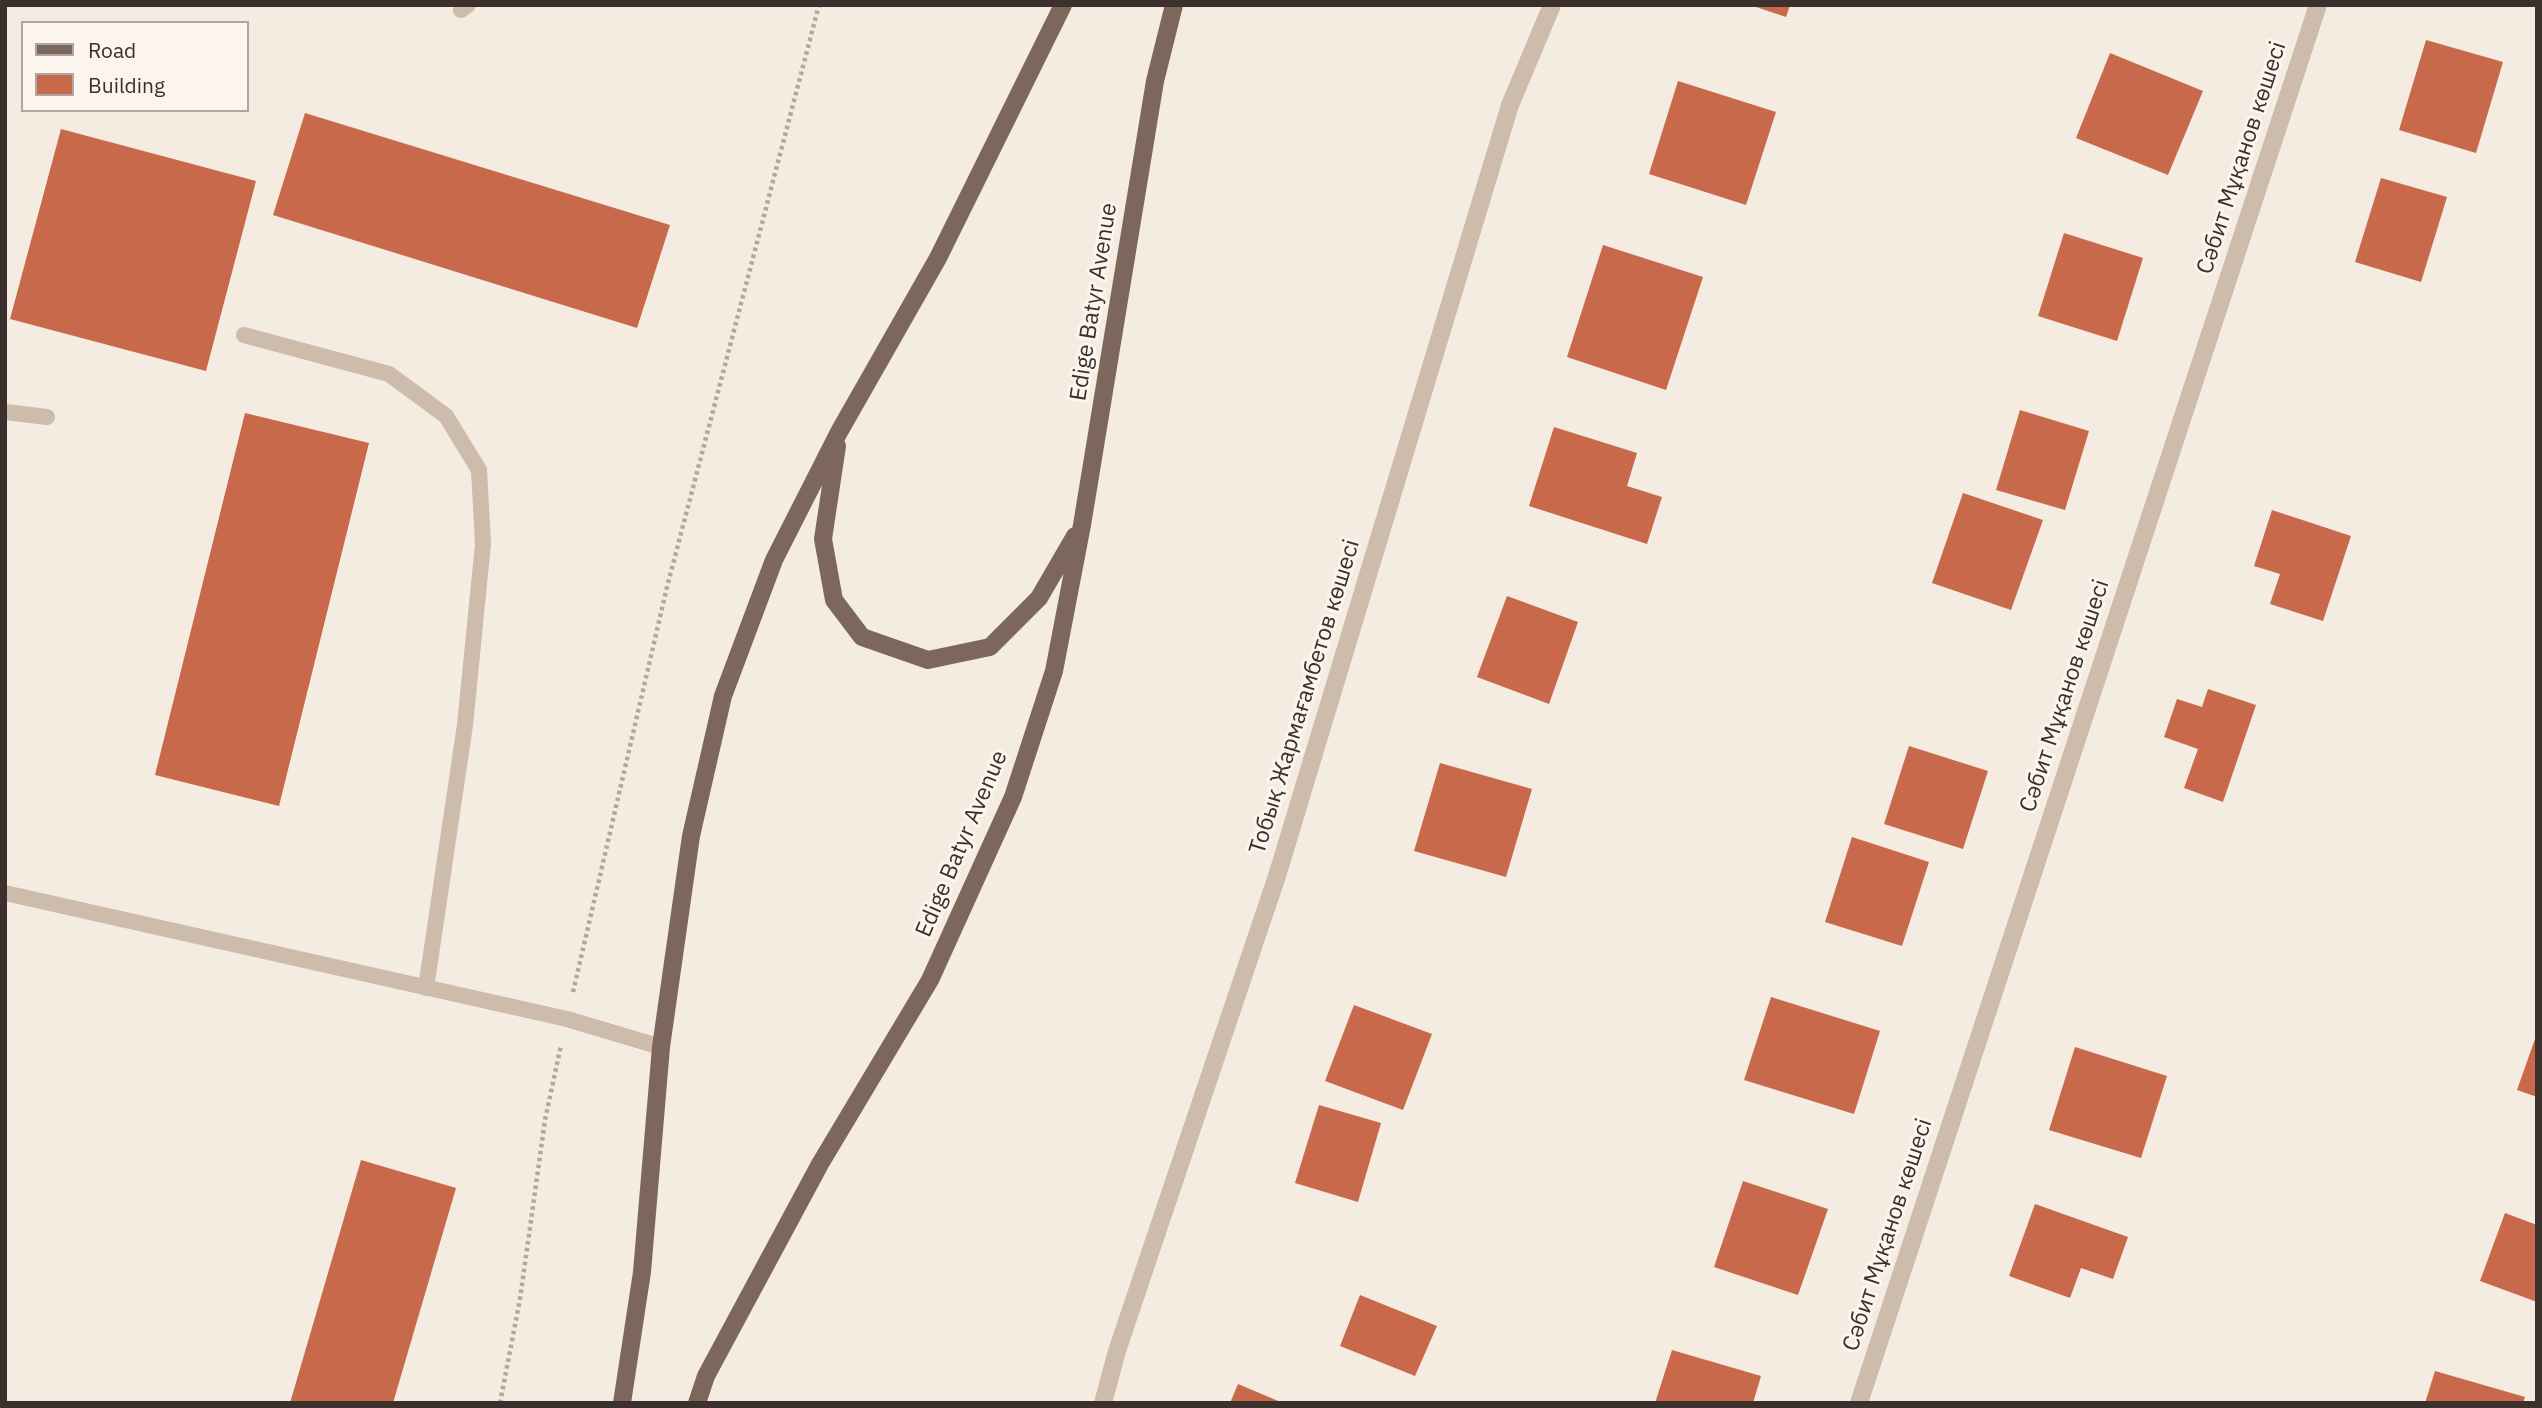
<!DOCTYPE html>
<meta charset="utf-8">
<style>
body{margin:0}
#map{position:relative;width:2542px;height:1408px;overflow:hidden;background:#f4ebe1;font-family:"IBM Plex Sans",sans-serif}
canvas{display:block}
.frame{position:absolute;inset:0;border:7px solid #3b302b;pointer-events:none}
.legend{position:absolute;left:21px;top:21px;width:228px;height:91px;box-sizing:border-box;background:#fbf5ee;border:2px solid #aea6a0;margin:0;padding:9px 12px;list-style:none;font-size:21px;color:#3b302b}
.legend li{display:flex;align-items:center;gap:14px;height:35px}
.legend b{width:35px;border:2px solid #aea6a0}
</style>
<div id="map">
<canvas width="2542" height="1408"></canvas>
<div class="frame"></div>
<ul class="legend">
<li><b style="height:9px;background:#7d675c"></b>Road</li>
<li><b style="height:19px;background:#c8694b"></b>Building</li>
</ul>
</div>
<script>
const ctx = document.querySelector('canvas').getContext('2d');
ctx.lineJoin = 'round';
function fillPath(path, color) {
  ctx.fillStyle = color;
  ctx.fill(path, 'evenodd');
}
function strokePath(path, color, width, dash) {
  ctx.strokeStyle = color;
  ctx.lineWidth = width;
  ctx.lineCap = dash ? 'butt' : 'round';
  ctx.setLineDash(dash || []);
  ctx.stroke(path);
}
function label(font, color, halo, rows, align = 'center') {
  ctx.font = font + ' "IBM Plex Sans",sans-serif';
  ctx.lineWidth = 6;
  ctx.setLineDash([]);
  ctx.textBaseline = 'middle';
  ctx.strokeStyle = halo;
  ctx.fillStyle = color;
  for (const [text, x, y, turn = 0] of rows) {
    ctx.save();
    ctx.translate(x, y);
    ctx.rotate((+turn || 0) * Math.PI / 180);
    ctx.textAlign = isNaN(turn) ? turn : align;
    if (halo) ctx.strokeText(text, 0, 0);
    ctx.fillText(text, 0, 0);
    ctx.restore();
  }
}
fillPath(new Path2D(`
 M1750,5H1790L1786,17Z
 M2426,40L2503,62L2476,153L2399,130Z
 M2110,53L2203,91L2168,175L2076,138Z
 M1678,81L1776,112L1746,205L1649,174Z
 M305,113L670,225L637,328L273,215Z
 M61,129L256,181L206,371L10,319Z
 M2381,178L2447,197L2421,282L2355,262Z
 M2064,233L2143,258L2117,341L2038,316Z
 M1603,245L1703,277L1666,390L1567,357Z
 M2020,410L2089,431L2065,510L1996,490Z
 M245,413L369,443L279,806L155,775Z
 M1554,427L1637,453L1627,486L1662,497L1647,544L1529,506Z
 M1963,493L2043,520L2011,610L1932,583Z
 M2272,510L2351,536L2323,621L2270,604L2280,574L2254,566Z
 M1507,596L1578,622L1549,704L1477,677Z
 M2208,689L2256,705L2223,802L2184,788L2198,749L2164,737L2177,699L2202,707Z
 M1909,746L1988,771L1963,849L1884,824Z
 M1440,763L1532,789L1506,877L1414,851Z
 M1852,837L1929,862L1902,946L1825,922Z
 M1771,997L1880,1031L1854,1114L1744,1080Z
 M1354,1005L1432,1034L1403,1110L1325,1081Z
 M2536,1036H2537V1097L2517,1090Z
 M2075,1047L2167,1076L2141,1158L2049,1130Z
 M1319,1105L1381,1123L1358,1202L1295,1183Z
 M361,1160L456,1188L393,1403H290Z
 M1743,1181L1828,1209L1798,1295L1714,1267Z
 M2035,1204L2128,1237L2113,1279L2081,1268L2070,1298L2009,1276Z
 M2505,1213L2537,1225V1302L2480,1281Z
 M1360,1295L1437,1326L1415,1376L1340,1346Z
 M1672,1350L1761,1376L1753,1403H1655Z
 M2435,1371L2525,1397L2523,1403H2425Z
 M1238,1384L1283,1403H1230Z`), '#c8694b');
strokePath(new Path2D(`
 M573,992L667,587L819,5
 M500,1403L520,1299L545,1120L561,1045`), '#b9a596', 4.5, [3.5, 3.5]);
strokePath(new Path2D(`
 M461,10L468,5
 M244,335L389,374L446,416L479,470L483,544L465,725L426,988
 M5,412L47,417
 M5,893L567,1019L661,1047`), '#cdbbac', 16);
strokePath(new Path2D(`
 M1103,1403L1117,1351L1277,876L1510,105L1552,5
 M1859,1403L2318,5`), '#cdbbac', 18);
strokePath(new Path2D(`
 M837,446L823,539L834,600L862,637L928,660L990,647L1039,598L1075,536
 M622,1403L642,1272L661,1047L691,836L723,696L774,560L839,432L938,258L1063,5
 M697,1403L706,1376L820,1164L930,980L1013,797L1054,671L1082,525L1155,81L1174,5`), '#7d675c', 18);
label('23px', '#3b302b', '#fbf5ee', [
 ["Сәбит Мұқанов көшесі",2242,158,-72],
 ["Edige Batyr Avenue",1094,302,-81],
 ["Сәбит Мұқанов көшесі",2065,696,-72],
 ["Тобық Жармағамбетов көшесі",1305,697,-73],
 ["Edige Batyr Avenue",962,844,-67],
 ["Сәбит Мұқанов көшесі",1888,1235,-72]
]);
</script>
